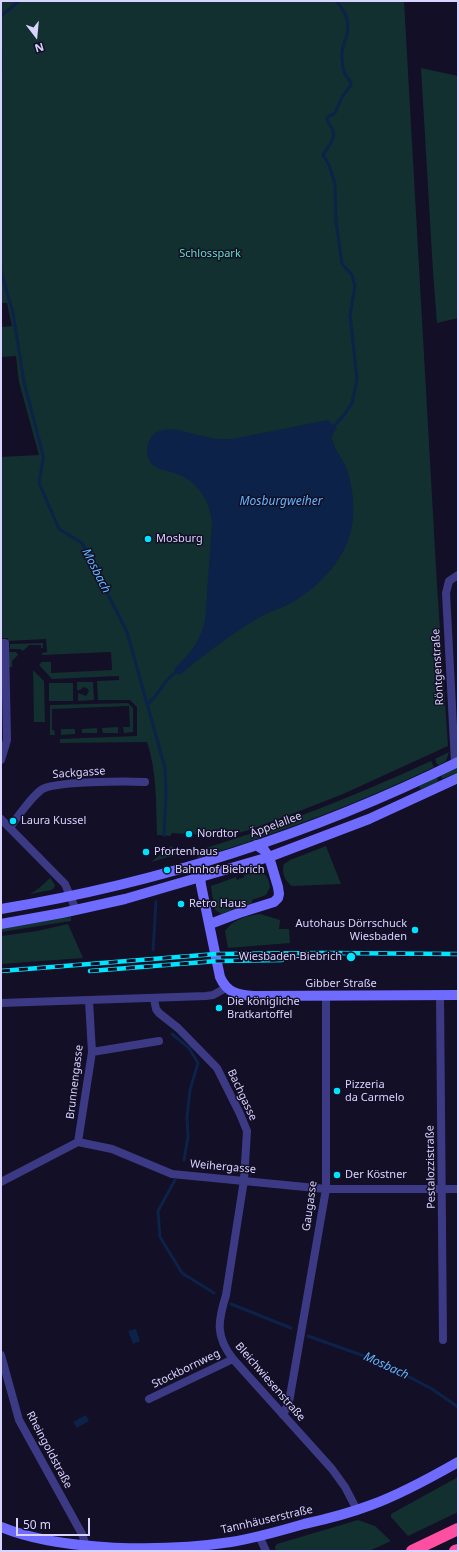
<!DOCTYPE html>
<meta charset="utf-8">
<style>
body{margin:0}
#map{position:relative;width:459px;height:1552px;overflow:hidden;background:#130f26;font-family:"Noto Sans",sans-serif}
canvas{display:block}
.frame{position:absolute;inset:0;border:2px solid #d9d4ff;pointer-events:none}
.north{position:absolute;left:16px;top:16px;width:40px;height:40px;-webkit-text-stroke:3px #130f26;paint-order:stroke;rotate:164deg;font-size:11px;font-weight:700;line-height:16px;text-align:center;color:#d9d4ff}
.north::after{content:'';display:block;margin:auto;width:14px;height:18px;background:#d9d4ff;clip-path:polygon(50% 0,100% 100%,50% 72%,0 100%)}
.scale{position:absolute;left:16px;top:1518px;width:74px;height:18px;box-sizing:border-box;border:2px solid #d9d4ff;border-top:0;padding-left:5px;font-size:12px;line-height:14px;white-space:nowrap;color:#d9d4ff;-webkit-text-stroke:3px #130f26;paint-order:stroke}
</style>
<div id="map">
<canvas width="459" height="1552"></canvas>
<div class="frame"></div>
<div class="north">N</div>
<div class="scale">50 m</div>
</div>
<script>
const ctx = document.querySelector('canvas').getContext('2d');
ctx.lineJoin = 'round';
function fillPath(path, color) {
  ctx.fillStyle = color;
  ctx.fill(path, 'evenodd');
}
function strokePath(path, color, width, dash) {
  ctx.strokeStyle = color;
  ctx.lineWidth = width;
  ctx.lineCap = dash ? 'butt' : 'round';
  ctx.setLineDash(dash || []);
  ctx.stroke(path);
}
function label(font, color, halo, rows, align = 'center') {
  ctx.font = font + ' "Noto Sans",sans-serif';
  ctx.lineWidth = 3;
  ctx.setLineDash([]);
  ctx.textBaseline = 'middle';
  ctx.strokeStyle = halo;
  ctx.fillStyle = color;
  for (const [text, x, y, turn = 0] of rows) {
    ctx.save();
    ctx.translate(x, y);
    ctx.rotate((+turn || 0) * Math.PI / 180);
    ctx.textAlign = isNaN(turn) ? turn : align;
    if (halo) ctx.strokeText(text, 0, 0);
    ctx.fillText(text, 0, 0);
    ctx.restore();
  }
}
fillPath(new Path2D(`
 M1,1H404L437,585L448,746L343,794L297,812L249,830L220,838L206,836V838L201,837V835L192,834V836H187V834L172,833L170,836L157,835C156,804 157,772 147,742L60,743V739L137,736V707L130,700H98L97,681L119,680V676L52,679L39,665L42,662H51V673L112,670L111,652L42,655V653L47,652L46,639L8,641V638H1V457L39,455L19,382L16,356L1,357V327L12,326L7,303H1Z
 M421,68L458,76V318L437,323L433,272Z
 M43,643V648H41V645H29L23,651L20,649H10V644Z
 M9,652H16L18,655L12,661V667H9Z
 M33,670L44,681L45,722H34Z
 M77,682H93L94,700L78,701V693L86,696L89,691L88,689L84,687L80,690H77Z
 M49,683H73V701H49Z
 M128,703L133,708V732L124,733L123,727H130L129,706L52,709V730H54L55,735H50V705Z
 M118,727V733H103L102,728Z
 M97,728V733H82V729Z
 M75,729V734L61,735V729Z
 M449,752L446,761L439,765L437,764L435,759Z
 M431,761L434,767C357,804 279,833 198,858L197,853L199,850C279,826 355,796 431,761Z
 M458,767V772L442,779L441,776Z
 M437,777L438,782L421,789L419,788L420,786Z
 M171,846L183,853L151,862Z
 M326,846L341,884L292,886C285,881 281,873 284,864L290,860Z
 M257,871C266,871 269,880 270,887L266,895L252,900V903L221,914L214,909L211,886L236,877L237,880L244,877V875Z
 M50,878L55,885L54,888L51,890L30,894L38,889Z
 M260,914L280,920L279,929H289L290,943L228,948L225,931C233,919 247,916 260,914Z
 M71,917V921L1,932V928Z
 M68,924L83,958L1,964V936L37,931Z
 M458,1477V1512L408,1536L391,1517V1514Z
 M358,1520L375,1526L391,1541L369,1551H276L275,1547L277,1544Z`), '#12302f');
fillPath(new Path2D(`
 M328,420L337,429C333,432 331,437 333,442C336,452 343,459 347,469C354,492 357,521 347,543C337,568 315,589 293,602C283,608 272,610 262,616C234,632 206,653 181,674H176L174,670L176,667C193,650 199,643 205,620L212,523C210,500 197,480 174,473C167,470 157,470 152,464C142,453 148,432 163,430C177,427 193,435 207,437C216,439 223,439 232,439Z
 M136,1329L140,1341L133,1344L128,1331Z
 M86,1415L89,1421L77,1428L73,1422Z`), '#0c2248');
strokePath(new Path2D(`
 M1,16L19,1
 M1,51V72
 M1,271L13,313L24,382L43,455V460L39,483L59,529L82,543L127,632L165,768L166,793L164,836
 M334,426L344,415L352,403L357,379L350,315L355,286L352,275L342,264L336,221L335,184L329,165L323,155C328,146 337,139 332,128C330,125 328,123 327,119L328,117L335,113L342,97L351,85C351,80 347,78 345,74C343,69 342,62 342,56C341,49 344,44 346,38C351,23 346,12 336,1
 M147,704C159,696 163,680 175,673
 M153,950L156,902
 M172,1034L189,1048L198,1063L190,1090L187,1117L188,1137L184,1160
 M175,1180L158,1211L160,1237L182,1273L214,1293
 M231,1304L291,1328
 M308,1336L381,1362L432,1389L458,1407`), '#0c2248', 3);
strokePath(new Path2D(`
 M1,643H5L7,740L1,760
 M455,763L446,593L449,581L458,575
 M1,819L65,884L76,910
 M10,828C16,818 32,797 41,790C52,781 128,781 145,782
 M440,995L443,1340
 M154,999L156,1009L159,1013L178,1028L217,1068L240,1114L247,1131L244,1180L226,1295C218,1321 215,1336 233,1359L332,1469L345,1487L357,1510
 M1,1003L206,996L213,995L226,988
 M92,1052L159,1041
 M78,1142L92,1052L89,1001
 M1,1182L78,1142L112,1149L172,1174L326,1189H458
 M1,1355L19,1420L82,1534L88,1551
 M149,1399L233,1359
 M283,1415L289,1402L326,1189V996
 M259,1536L266,1551`), '#3d3a85', 8);
strokePath(new Path2D(`
 M202,871L200,876L201,885L220,977C227,993 238,995 254,996L458,995
 M1,909C159,883 314,833 458,762
 M1,924L62,913L125,899L269,857L369,819L458,778
 M210,924L239,913L274,902L278,898L279,894L278,887L269,857L264,850L256,845
 M1,1527C62,1552 165,1552 231,1542C256,1538 280,1531 304,1524C327,1519 350,1513 371,1505C401,1494 430,1478 458,1462`), '#6f6bff', 10);
strokePath(new Path2D(`
 M412,1551L458,1529
 M455,1551L458,1550`), '#ff4fa3', 12);
const rail = new Path2D(`
 M1,971L216,954L326,953L458,954
 M90,971L217,961L282,960`);
strokePath(rail, '#00e5ff', 4.5);
strokePath(rail, '#130f26', 3, [9]);
for (const [x, y, r, color] of [
 [148,539,4,"#00e5ff"],
 [13,821,4,"#00e5ff"],
 [189,834,4,"#00e5ff"],
 [146,852,4,"#00e5ff"],
 [167,870,4,"#00e5ff"],
 [181,904,4,"#00e5ff"],
 [415,930,4,"#00e5ff"],
 [351,957,5,"#00e5ff"],
 [219,1008,4,"#00e5ff"],
 [337,1091,4,"#00e5ff"],
 [337,1175,4,"#00e5ff"]
]) {
  const dot = new Path2D();
  dot.arc(x, y, r, 0, 2 * Math.PI);
  ctx.fillStyle = color;
  ctx.fill(dot);
  strokePath(dot, '#130f26', 1.5);
}
label('11px', '#5fe0c0', '#130f26', [
 ["Schlosspark",210,254]
]);
label('11px', '#d9d4ff', '#130f26', [
 ["Mosburg",156,539],
 ["Laura Kussel",21,821],
 ["Nordtor",197,834],
 ["Pfortenhaus",154,852],
 ["Bahnhof Biebrich",175,870],
 ["Retro Haus",189,904],
 ["Autohaus Dörrschuck",407,924,"right"],
 ["Wiesbaden",407,937,"right"],
 ["Wiesbaden-Biebrich",342,957,"right"],
 ["Die königliche",227,1002],
 ["Bratkartoffel",227,1015],
 ["Pizzeria",345,1085],
 ["da Carmelo",345,1098],
 ["Der Köstner",345,1175]
], 'left');
label('11px', '#d9d4ff', '#130f26', [
 ["Röntgenstraße",438,667,-93],
 ["Sackgasse",79,773,-4],
 ["Äppelallee",276,825,-20],
 ["Gibber Straße",341,984],
 ["Brunnengasse",75,1082,-83],
 ["Bachgasse",242,1095,65],
 ["Weihergasse",223,1167,5],
 ["Pestalozzistraße",431,1167,-91],
 ["Gaugasse",310,1206,-82],
 ["Stockbornweg",186,1369,-26],
 ["Bleichwiesenstraße",270,1382,49],
 ["Rheingoldstraße",49,1450,62],
 ["Tannhäuserstraße",267,1520,-13]
]);
label('italic 12px', '#62b6ff', '#130f26', [
 ["Mosburgweiher",281,502],
 ["Mosbach",96,571,63],
 ["Mosbach",386,1366,25]
]);
</script>
